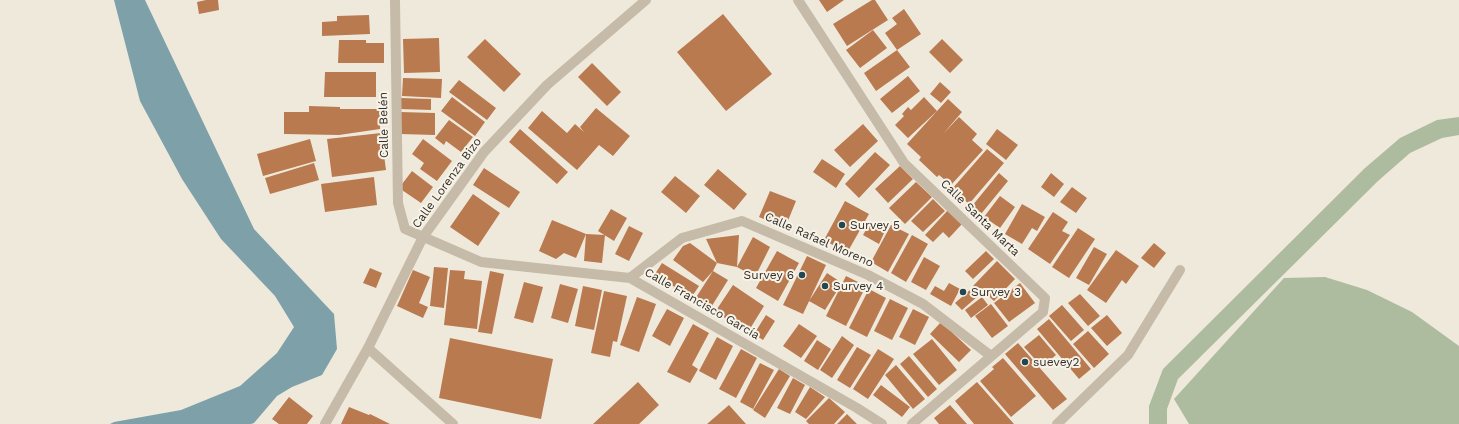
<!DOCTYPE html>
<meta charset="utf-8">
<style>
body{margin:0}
canvas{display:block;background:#efe9dc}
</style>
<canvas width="1459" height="424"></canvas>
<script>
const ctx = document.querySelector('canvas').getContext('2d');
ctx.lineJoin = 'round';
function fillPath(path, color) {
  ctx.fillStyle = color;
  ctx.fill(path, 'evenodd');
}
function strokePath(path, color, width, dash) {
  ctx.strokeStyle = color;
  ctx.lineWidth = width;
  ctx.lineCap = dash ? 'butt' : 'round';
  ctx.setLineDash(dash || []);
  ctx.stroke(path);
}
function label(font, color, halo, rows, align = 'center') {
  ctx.font = font + ' "Work Sans",sans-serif';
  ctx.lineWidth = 4;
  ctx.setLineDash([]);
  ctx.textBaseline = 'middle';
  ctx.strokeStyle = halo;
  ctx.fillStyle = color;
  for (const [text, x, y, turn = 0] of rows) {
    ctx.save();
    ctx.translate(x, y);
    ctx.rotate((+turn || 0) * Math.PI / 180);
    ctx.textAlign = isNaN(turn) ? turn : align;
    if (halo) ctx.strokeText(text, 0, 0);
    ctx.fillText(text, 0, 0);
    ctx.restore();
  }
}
fillPath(new Path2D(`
 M1459,117V135L1442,138L1410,153L1378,181L1178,379L1167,409V424H1149V406L1163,369L1365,168L1400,138L1437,120Z
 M1325,277L1367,290L1412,312L1459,346V424H1189L1174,399L1284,278Z`), '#adbc9e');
fillPath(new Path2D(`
 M114,0H145L254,229L334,314L337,349L322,375L292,387L277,396L254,423L251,424H110L114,422L181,410L240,386L277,353L294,327L275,296L221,239L182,179L140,101Z`), '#7ea1a9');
fillPath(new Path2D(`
 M206,0H218L219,10L199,14L197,2Z
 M819,0H844L827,12Z
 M872,0H875L888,20L847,46L833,24Z
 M904,9L921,34L897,50L885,33L897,24L892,18Z
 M723,14L772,74L726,111L677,52Z
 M369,15L370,34L322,36V22L337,21V16Z
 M873,30L887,48L860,68L846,50Z
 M439,38L440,72L404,73L403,39Z
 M485,39L521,74L504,92L467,57Z
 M942,39L963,60L950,73L929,52Z
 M339,40H366V43H384V63H338Z
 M897,50L910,67L876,91L864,73Z
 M592,63L621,92L607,106L578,77Z
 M325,72H376V97H324Z
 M908,76L920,91L892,113L880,99Z
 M403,78L442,79L441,98L402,96Z
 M459,80L496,108L487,120L449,92Z
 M940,82L951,92L941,103L930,94Z
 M452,97L485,122L475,136L441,111Z
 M924,97L937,111L908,138L895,125L904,116L902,114L908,107L911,110Z
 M401,98L431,99V110L400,109Z
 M948,99L962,112L943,134L959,117L977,134L972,140L983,150L951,185L939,175L937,177L919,160L921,157L907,144Z
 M309,106L340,107V109H380V129L339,135L284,134V112H309Z
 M596,108L630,136L613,156L599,145L577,170L528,128L542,111L567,133L575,124L584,132L580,127Z
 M400,112L435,113V135L400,134Z
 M449,120L473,137L461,152L446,141L444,145L435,138Z
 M863,124L878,141L850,167L834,150Z
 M520,129L568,172L557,184L509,142Z
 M997,129L1018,145L1006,160L986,144Z
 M381,133L386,170L332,177L327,139Z
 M310,139L316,161L263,176L257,154Z
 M423,139L452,161L437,181L420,169L424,163L412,154Z
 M987,149L1004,163L969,204L952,189Z
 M875,152L890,165L859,198L845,184Z
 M822,159L845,174L836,188L813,172Z
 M314,163L319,180L270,194L265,178Z
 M900,166L913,179L888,203L875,189Z
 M484,168L520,192L509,208L473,185Z
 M718,169L747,194L734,210L704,185Z
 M412,171L433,187L421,203L399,188Z
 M999,173L1008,181L981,214L972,206Z
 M1051,173L1064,184L1054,197L1041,187Z
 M675,176L700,196L686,213L661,192Z
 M374,177L377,205L325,212L321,184Z
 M916,182L932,197L905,224L889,208Z
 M1072,187L1087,198L1076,213L1060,202Z
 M770,191L796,201L785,228L759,217Z
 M473,194L500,213L478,246L450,227Z
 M1000,196L1015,207L1000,228L984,217Z
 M933,199L945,211L923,232L911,221Z
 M845,201L869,214L847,253L824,240Z
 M1022,204L1045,217L1037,231L1032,228L1022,244L1005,234Z
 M611,209L627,218L614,241L598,231Z
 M948,210L962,224L949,238L943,232L933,242L925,235Z
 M1053,212L1068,222L1062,231L1070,235L1050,264L1028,249Z
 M552,220L586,234L576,258L564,253L556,259L539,251Z
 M870,223L885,231L879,244L863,235Z
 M891,225L909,234L888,272L871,262Z
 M629,226L643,233L629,261L615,254Z
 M1078,228L1095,239L1069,278L1052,267Z
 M586,234L605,235L602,263L584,261Z
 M739,235L737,267L717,263L706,239Z
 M912,235L928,244L906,282L891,273Z
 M753,237L770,247L755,277L737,267Z
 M690,243L717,263L713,271L703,282L673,260L683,246Z
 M1154,243L1166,253L1154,268L1141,258Z
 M1094,247L1107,254L1089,285L1076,278Z
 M1116,250L1139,266L1126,284L1122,280L1106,303L1087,290Z
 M777,251L799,263L778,301L756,288Z
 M986,251L994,259L973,279L965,271Z
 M807,256L826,265L803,314L783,305Z
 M924,257L940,266L926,290L911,282Z
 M997,261L1015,279L994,301L986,294L984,297L973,286Z
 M662,263L699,286L691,298L655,274Z
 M434,267L448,268L444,308L430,306Z
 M370,268L382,273L376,288L363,283Z
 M413,270L430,277L419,303L428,307L423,318L397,306Z
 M450,270L465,271L464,279L482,281L477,329L444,325Z
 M490,271L504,274L492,334L478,332Z
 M713,271L728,280L710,309L695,299Z
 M827,273L842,283L825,310L809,301Z
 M846,276L866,286L846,326L826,316Z
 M524,282L543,287L533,323L514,318Z
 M949,283L960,289L951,306L930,294L935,286L944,291Z
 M1020,283L1035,303L1009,322L994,303Z
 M560,284L578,289L568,323L551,318Z
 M733,285L764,306L748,332L715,312Z
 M583,286L602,290L594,330L575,326Z
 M869,289L886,298L867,337L849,328Z
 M971,289L978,296L962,310L955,303Z
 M604,291L627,296L617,342L613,341L610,357L591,353Z
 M1080,294L1100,316L1088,326L1068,303Z
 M637,297L656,304L639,352L620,345Z
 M982,297L988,305L971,318L965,310Z
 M890,299L908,308L892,340L874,331Z
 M991,304L1008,326L992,338L975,316Z
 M1062,305L1084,330L1071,341L1049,316Z
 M667,309L684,318L670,346L652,336Z
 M913,309L929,317L915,345L899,337Z
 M766,315L775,321L763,340L754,334Z
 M1107,315L1122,333L1107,346L1091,328Z
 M1049,319L1091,369L1079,379L1037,329Z
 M941,322L971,350L959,362L930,334Z
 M693,324L709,333L692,365L698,369L690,383L667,372Z
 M799,324L817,336L801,358L783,346Z
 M1088,331L1109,354L1094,368L1073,344Z
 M1039,335L1056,355L1042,367L1024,347Z
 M842,336L854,345L832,378L820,370Z
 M717,337L733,346L716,380L699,371Z
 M450,338L553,359L541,419L439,398Z
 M932,339L957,370L939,385L913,354Z
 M817,340L831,349L818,370L804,361Z
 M1018,343L1067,399L1053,410L1005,354Z
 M857,347L871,355L850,388L837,380Z
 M741,349L757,358L736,398L719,389Z
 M878,349L894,359L868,399L853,389Z
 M909,356L937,389L928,397L900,364Z
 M1003,358L1036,396L1011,417L980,381L994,369L992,367Z
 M760,363L774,370L753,409L740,402Z
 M896,365L925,399L913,409L885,375Z
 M779,369L790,376L765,418L753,410Z
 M793,378L805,385L790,414L777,408Z
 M638,382L659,405L639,424H593Z
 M977,382L1014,424H974L955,401Z
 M881,385L910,407L902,417L873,395Z
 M810,387L825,397L806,419L795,412Z
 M289,397L313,416L307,424H279L272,419Z
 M829,398L845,412L834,424H809L806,421Z
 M729,405L746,424H707Z
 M950,405L967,424H939L934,418Z
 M349,407L369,415L370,414L390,424H341Z
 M847,414L857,424H837Z`), '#b97a50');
strokePath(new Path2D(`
 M395,0L398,203L405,229L481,262L630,278L857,408L882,424
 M798,0L904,163L1045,298L1043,312L912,424
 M630,278L682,238L742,221L868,275L923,304L991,356
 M368,348L453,424
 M325,424L368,348L423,237L484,152L547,85L646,0
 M1057,424L1128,355L1180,270`), '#c6bba9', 10);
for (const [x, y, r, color] of [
 [842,225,4,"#224751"],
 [802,275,4,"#224751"],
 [825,286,4,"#224751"],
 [963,292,4,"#224751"],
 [1025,362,4,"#224751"]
]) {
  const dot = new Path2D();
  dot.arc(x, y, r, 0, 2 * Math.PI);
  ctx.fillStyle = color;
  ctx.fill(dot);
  strokePath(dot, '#f7f3e8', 1.5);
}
label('12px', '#342e28', '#f7f3e8', [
 ["Calle Belén",384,125,-91],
 ["Calle Lorenza Bizo",447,183,-54],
 ["Calle Santa Marta",980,218,44],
 ["Calle Rafael Moreno",819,240,24],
 ["Calle Francisco García",702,304,30]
]);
label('12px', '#342e28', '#f7f3e8', [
 ["Survey 5",850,225],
 ["Survey 6",794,275,"right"],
 ["Survey 4",833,286],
 ["Survey 3",971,292],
 ["suevey2",1033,362]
], 'left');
</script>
